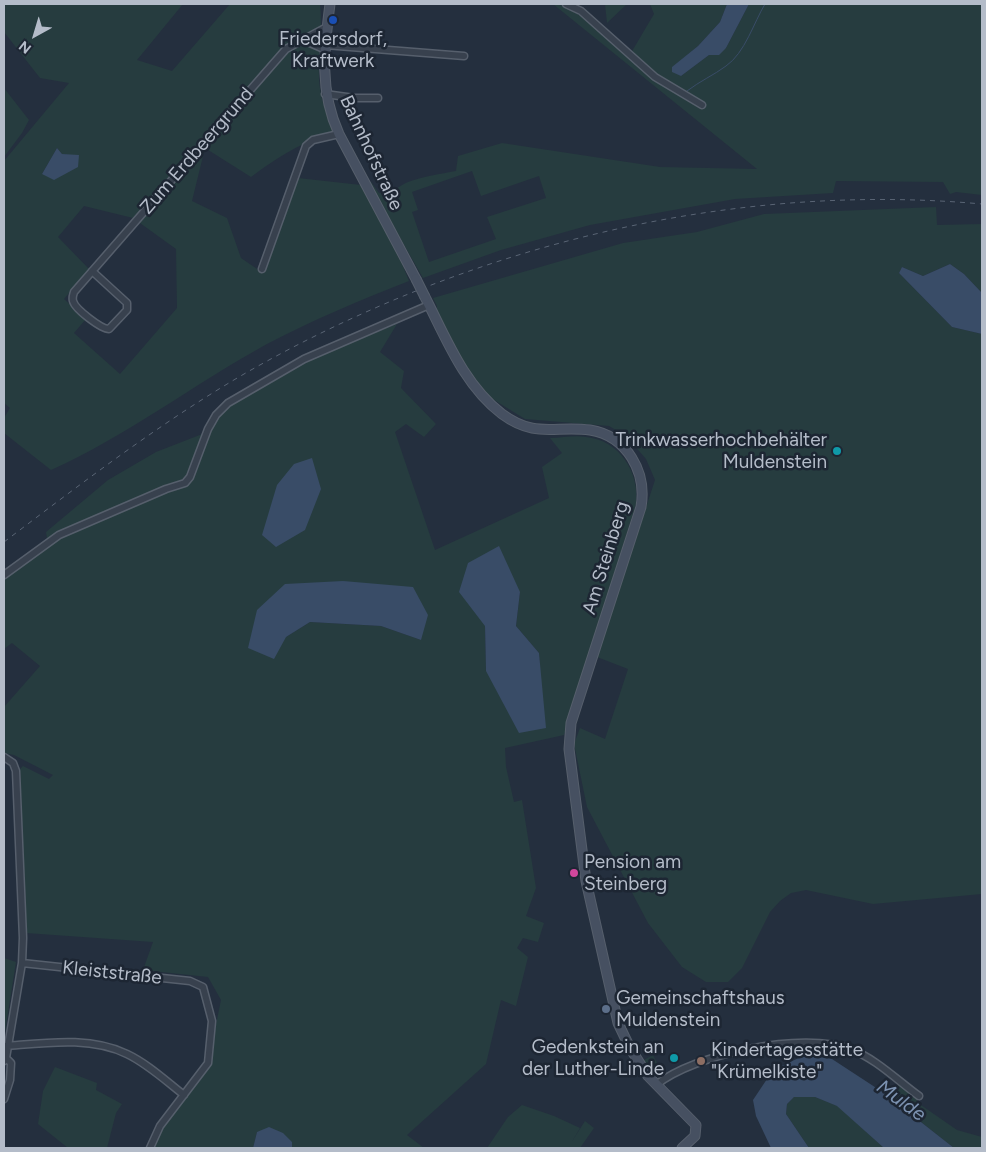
<!DOCTYPE html>
<meta charset="utf-8">
<style>
body{margin:0}
#map{position:relative;width:986px;height:1152px;overflow:hidden;background:#242f3e;font-family:Figtree,sans-serif}
canvas{display:block}
.frame{position:absolute;inset:0;border:5px solid #b4bcc9;pointer-events:none}
.north{position:absolute;left:10px;top:10px;width:50px;height:50px;-webkit-text-stroke:4px #1d2633;paint-order:stroke;rotate:219deg;font-size:14px;font-weight:700;line-height:20px;text-align:center;color:#b4bcc9}
.north::after{content:'';display:block;margin:auto;width:18px;height:22px;background:#b4bcc9;clip-path:polygon(50% 0,100% 100%,50% 72%,0 100%)}
</style>
<div id="map">
<canvas width="986" height="1152"></canvas>
<div class="frame"></div>
<div class="north">N</div>
</div>
<script>
const ctx = document.querySelector('canvas').getContext('2d');
ctx.lineJoin = 'round';
function fillPath(path, color) {
  ctx.fillStyle = color;
  ctx.fill(path, 'evenodd');
}
function strokePath(path, color, width, dash) {
  ctx.strokeStyle = color;
  ctx.lineWidth = width;
  ctx.lineCap = dash ? 'butt' : 'round';
  ctx.setLineDash(dash || []);
  ctx.stroke(path);
}
function label(font, color, halo, rows, align = 'center') {
  ctx.font = font + ' Figtree,sans-serif';
  ctx.lineWidth = 5;
  ctx.setLineDash([]);
  ctx.textBaseline = 'middle';
  ctx.strokeStyle = halo;
  ctx.fillStyle = color;
  for (const [text, x, y, turn = 0] of rows) {
    ctx.save();
    ctx.translate(x, y);
    ctx.rotate((+turn || 0) * Math.PI / 180);
    ctx.textAlign = isNaN(turn) ? turn : align;
    if (halo) ctx.strokeText(text, 0, 0);
    ctx.fillText(text, 0, 0);
    ctx.restore();
  }
}
fillPath(new Path2D(`
 M4,4H183L137,60L172,71L230,4H320C323,29 318,54 319,79C320,98 327,115 334,132C301,143 279,156 251,177L205,148L192,201L227,218L241,258L263,273L298,178L361,185L402,264L409,281C360,300 313,320 267,344C194,384 127,436 51,470L4,433V418L10,408L4,403V161L69,83L40,78L4,32ZM57,148L62,154L73,156L42,174ZM84,206L133,218L176,249L177,308L120,374L74,333L86,319L64,299L89,269L58,237Z
 M553,4C576,4 610,43 628,58L654,14L650,4H727L720,22L698,46L673,67L681,76L709,55L726,48L749,4H982V195L956,192L950,194L943,182L836,181L833,193L735,199L590,225L501,250L423,278L369,184L371,182L379,193C389,195 399,186 408,182C424,176 440,174 456,171L458,156L502,143L660,167L757,169ZM472,171L481,196L539,176L546,198L487,217L496,239L429,262L412,212L418,210L412,192Z
 M605,4H627L607,23Z
 M4,88L29,120L22,133L4,157Z
 M936,207L937,225L982,224V293L964,274L950,264L923,276L902,267L899,273L952,327L982,334V894L873,904L806,890L791,893L780,901L770,912L742,968L728,982H706L682,967L648,923L587,807L574,744L580,728L605,739L628,669L597,657L655,480L646,459L626,436L609,426L525,419L486,395L468,372L437,312V306L433,298L623,243L697,232L764,214Z
 M397,324L380,352L404,371L401,388L436,424L424,437L406,424L395,432L435,550L549,498L542,467L562,453L550,438C562,438 574,435 586,437C619,440 640,472 636,504L564,735L505,748L506,767L514,802L522,800L536,888L526,916L544,923L538,942L523,938L517,948L528,957L516,1006L501,1000L486,1064L407,1135L424,1148H292V1142L257,1132L253,1148H153L159,1132L209,1066L213,1054L214,1034L221,1000L208,977L143,970L153,942L26,933L20,769L23,766L49,779L53,775L14,755L4,753V707L40,666L12,643L4,649V579L48,545L46,532L108,480L156,452L210,431L220,415L233,404L320,355ZM343,581L421,640L381,626L310,622L286,637ZM520,592L516,626L539,653L540,671H486L485,626Z
 M4,958L16,962L4,1038Z
 M653,1055L657,1063L647,1070L644,1060Z
 M659,1063L664,1067V1073L657,1077L648,1072Z
 M55,1067L97,1083L96,1090L122,1104L116,1113L107,1148H68L38,1124L43,1091Z
 M899,1084L916,1097L918,1103L957,1130L982,1137V1148H954L884,1093Z
 M794,1097H815L838,1106L884,1148H809L786,1114L787,1104Z
 M522,1105L554,1116L580,1128L571,1143L585,1121L594,1128L580,1148H487L508,1117Z`), '#263c3f');
fillPath(new Path2D(`
 M727,4H749L726,48L719,55H709L681,76L672,72V67L698,46L720,22Z
 M57,148L62,154L79,155L78,167L54,180L42,174Z
 M950,264L964,274L982,293V334L952,327L899,273L902,267L923,276Z
 M312,458L321,489L305,530L276,547L262,535L277,485L294,464Z
 M499,546L520,592L516,626L539,653L546,728L519,733L486,671L485,626L459,592L468,563Z
 M343,581L413,587L428,615L421,640L381,626L310,622L286,637L274,659L248,648L257,610L285,584Z
 M805,1055L832,1059L884,1093L954,1148H884L837,1106L815,1097H794L787,1104L786,1114L809,1148H771L756,1116L753,1100L773,1070Z
 M269,1127L283,1133L292,1142V1148H253L257,1132Z`), '#394c67');
strokePath(new Path2D(`
 M687,91C700,81 714,75 726,66C745,53 754,22 765,4`), '#394c67', 1);
const street = new Path2D(`
 M566,4L581,11L655,77L702,105
 M307,38L310,43L324,49
 M325,45L464,56
 M325,94L354,98H378
 M262,269L306,146L313,140L339,134
 M92,271L127,303V310L109,329C101,329 75,309 73,301C72,297 73,296 74,292L286,49L327,27
 M4,575L59,535L166,489L185,483L190,477L208,429L216,415L228,403L304,359L429,305
 M4,757L13,763L16,771L23,938L22,963L6,1058L4,1061
 M22,963L190,981L203,987L212,1021L208,1063L160,1126L150,1148
 M5,1046C45,1043 90,1036 127,1054C148,1064 166,1081 184,1095
 M656,1085C694,1054 803,1031 850,1049C875,1058 897,1080 919,1096
 M4,1099L10,1080L11,1063L6,1058`);
const secondary = new Path2D(`
 M330,4C324,50 319,90 339,134L416,279
 M425,297C446,338 464,385 502,414C536,439 555,425 590,430C627,436 647,472 641,507L571,723L569,749L586,881L618,1023L630,1048L648,1076L696,1125L695,1136L682,1148`);
strokePath(street, '#565f6c', 9);
strokePath(secondary, '#565f6c', 11);
strokePath(street, '#38414e', 6);
strokePath(secondary, '#465061', 9);
strokePath(new Path2D(`
 M4,542C82,483 160,423 244,374C465,247 728,181 982,204`), '#5a6575', 1, [5, 5]);
const secondaryBridge = new Path2D(`
 M416,279L425,297`);
strokePath(secondaryBridge, '#565f6c', 11, []);
strokePath(secondaryBridge, '#465061', 9);
for (const [x, y, r, color] of [
 [333,20,5,"#1a4fb4"],
 [837,451,5,"#0f9aa8"],
 [574,873,5,"#d1479c"],
 [606,1009,5,"#5c6f8a"],
 [674,1058,5,"#0f9aa8"],
 [701,1061,5,"#8d6e63"]
]) {
  const dot = new Path2D();
  dot.arc(x, y, r, 0, 2 * Math.PI);
  ctx.fillStyle = color;
  ctx.fill(dot);
  strokePath(dot, '#1d2633', 2);
}
label('19px', '#b4bcc9', '#1d2633', [
 ["Friedersdorf,",333,39,"center"],
 ["Kraftwerk",333,61,"center"],
 ["Trinkwasserhochbehälter",827,440,"right"],
 ["Muldenstein",827,462,"right"],
 ["Pension am",584,862],
 ["Steinberg",584,884],
 ["Gemeinschaftshaus",616,998],
 ["Muldenstein",616,1020],
 ["Gedenkstein an",664,1047,"right"],
 ["der Luther-Linde",664,1069,"right"],
 ["Kindertagesstätte",711,1050],
 ["\"Krümelkiste\"",711,1072]
], 'left');
label('19px', '#b4bcc9', '#1d2633', [
 ["Zum Erdbeergrund",197,151,-49],
 ["Bahnhofstraße",371,153,65],
 ["Am Steinberg",606,558,-73],
 ["Kleiststraße",112,973,6]
]);
label('italic 20px', '#7c92b1', '#1d2633', [
 ["Mulde",901,1101,36]
]);
</script>
